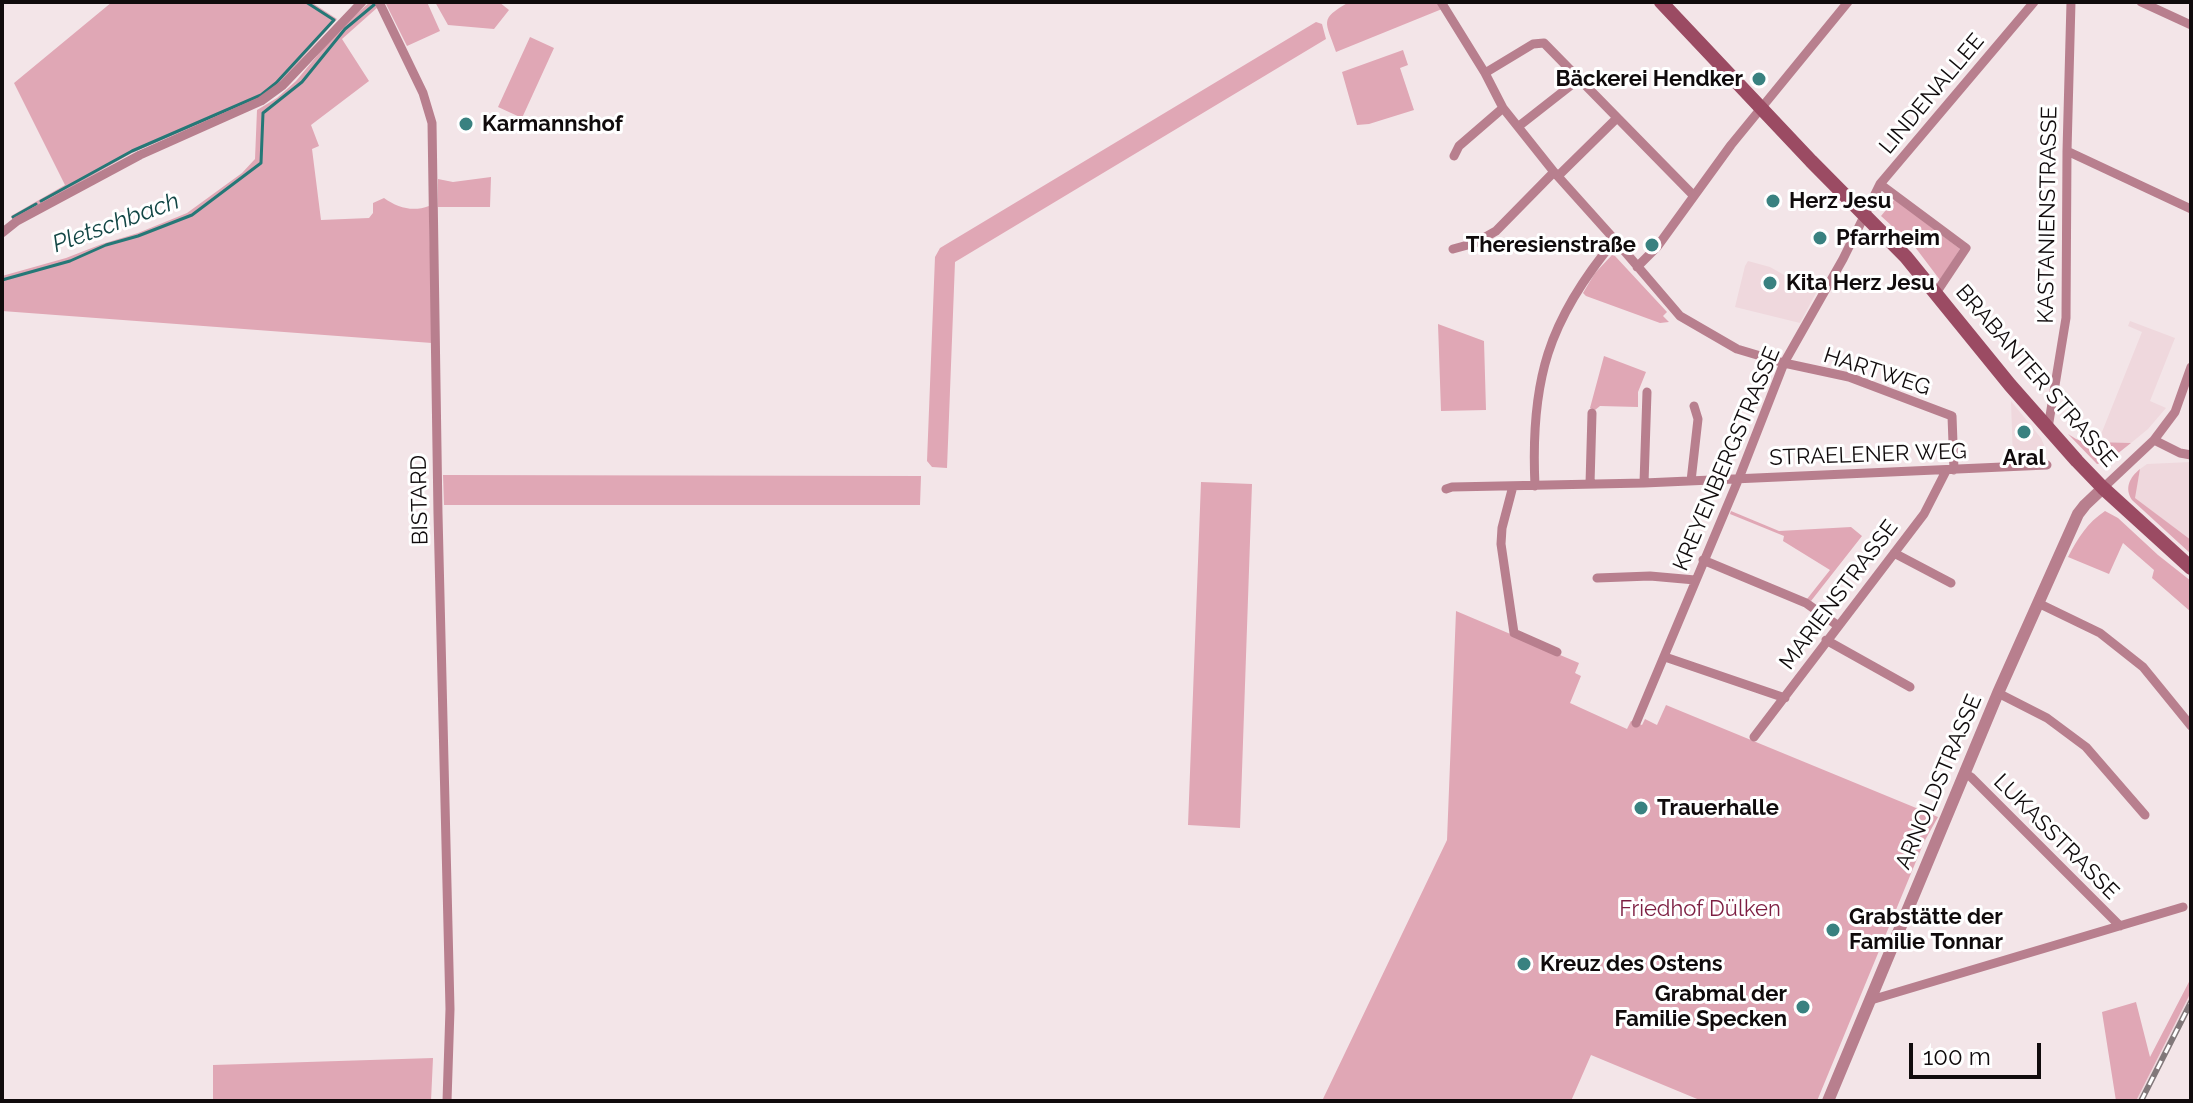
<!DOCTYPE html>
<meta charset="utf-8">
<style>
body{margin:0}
#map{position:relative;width:2193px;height:1103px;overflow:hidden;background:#f3e5e8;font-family:Raleway,sans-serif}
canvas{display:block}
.frame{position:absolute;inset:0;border:4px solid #100b0c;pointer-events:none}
.scale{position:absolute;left:1909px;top:1043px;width:132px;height:36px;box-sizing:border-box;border:4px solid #100b0c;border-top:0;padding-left:10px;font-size:24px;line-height:28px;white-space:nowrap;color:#100b0c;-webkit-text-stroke:6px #fff;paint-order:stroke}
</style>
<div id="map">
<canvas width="2193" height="1103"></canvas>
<div class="frame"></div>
<div class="scale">100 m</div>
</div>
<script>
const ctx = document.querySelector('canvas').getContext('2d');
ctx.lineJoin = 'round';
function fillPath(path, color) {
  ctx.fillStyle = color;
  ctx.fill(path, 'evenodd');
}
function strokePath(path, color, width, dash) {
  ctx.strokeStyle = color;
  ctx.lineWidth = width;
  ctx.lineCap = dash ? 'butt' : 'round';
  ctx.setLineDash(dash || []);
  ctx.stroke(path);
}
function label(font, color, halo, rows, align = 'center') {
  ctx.font = font + ' Raleway,sans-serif';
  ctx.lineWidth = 6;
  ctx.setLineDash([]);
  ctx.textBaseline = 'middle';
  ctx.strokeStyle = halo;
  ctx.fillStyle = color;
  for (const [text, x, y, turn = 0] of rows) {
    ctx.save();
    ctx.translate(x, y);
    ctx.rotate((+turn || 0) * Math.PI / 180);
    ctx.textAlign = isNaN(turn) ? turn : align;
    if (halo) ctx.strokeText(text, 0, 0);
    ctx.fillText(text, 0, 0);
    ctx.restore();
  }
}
fillPath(new Path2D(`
 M1748,261L1770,267L1816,293L1800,323L1735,307L1745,266Z
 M2130,321L2175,338L2150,401L2166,408L2148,429L2131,443L2098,442L2142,332L2128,326Z
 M2011,401L2041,438L2044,445L2043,452L2038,457L2013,461Z
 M2191,462V540L2134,498L2140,469L2147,464Z
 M2191,992V1009L2144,1101H2136Z`), '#efd8dd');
fillPath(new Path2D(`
 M112,2H311L337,19L278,85L260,98L132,153L13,220L11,216L65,185L14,83Z
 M370,2H375L378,7L342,39L369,81L311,125L319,146L312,149L321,220L369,218L373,213V203L384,198C398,208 413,212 429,206L432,343L2,311V276L66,258L102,244L138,233L187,213L242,173L255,159L257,110L277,98L296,81L341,27Z
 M385,2H427L440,31L407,46Z
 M435,2H499L509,10L494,29L448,25Z
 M1349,2H1438L1442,9L1336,52C1326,21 1318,20 1349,2Z
 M1316,22L1322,24L1326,39L955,262L947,468L932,467L927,461L935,257L940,248Z
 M530,37L554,48L522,118L498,107Z
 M1403,50L1408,65L1400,68L1414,110L1369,124L1357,125L1342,72Z
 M491,177L490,207H438V179L453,182Z
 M1895,199L1960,249L1940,280L1915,247L1881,216Z
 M1612,255L1615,256L1667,312L1663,316L1669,322L1660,323L1586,296L1583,293L1595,273Z
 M1438,324L1484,341L1486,410L1441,411Z
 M1604,356L1646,372L1638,392V407L1600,406L1595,410L1590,408Z
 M2068,434L2076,439L2096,446L2098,442L2131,443L2107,462L2097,464Z
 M2140,469L2135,498L2191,540V554L2132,500C2124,488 2130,477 2140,469Z
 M443,475L921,476L920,505H444Z
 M1201,482L1252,484L1240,828L1188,825Z
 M1731,511L1779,531L1851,527L1862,536L1811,601L1807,599L1830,570L1783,541L1784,536L1730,514Z
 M2105,511L2118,518L2158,555L2191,581V612L2152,578L2154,570L2123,543L2109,574L2068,557C2078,538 2087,523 2105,511Z
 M1456,611L1579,663L1575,673L1581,676L1570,703L1627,729L1631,721L1642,725L1645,719L1657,725L1666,705L1938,817L1924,842L1817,1101H1702L1591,1055L1571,1101H1322L1447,840Z
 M2191,978V992L2136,1101H2116L2102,1012L2136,1002L2150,1057Z
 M433,1058L431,1101H213V1065Z`), '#e0a7b5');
strokePath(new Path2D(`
 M41,201L132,151L261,95L276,83L334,20L306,2
 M13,217L36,204
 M2,280L70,261L106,245L138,236L192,215L261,163L263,113L302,82L345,29L375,4`), '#257877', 3);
strokePath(new Path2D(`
 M379,2L423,93L432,123L438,514L450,1009L447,1101
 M1441,2L1485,73L1503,108L1554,172L1615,240L1680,316L1737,349L1784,363L1849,377L1952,416L1954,470
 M2141,2L2191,25
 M1485,73L1533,44L1544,43L1694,196
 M1519,126L1579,79
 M2067,151L2191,209
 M1454,156L1459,146L1503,108
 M1558,176L1617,118
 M1880,184L1966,248L1936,293
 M2,233L17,221L140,155L261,101L283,85L362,2
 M1453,249L1475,243L1496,231L1554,172
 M1637,267L1657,247L1731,145L1848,2
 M2048,428L2066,318L2067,151L2071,2
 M2154,440L2180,453L2191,455
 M1691,481L1698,419L1694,406
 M1644,483L1647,392
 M1590,484L1592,413
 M1513,486L1502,528L1501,544L1514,633L1557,652
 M1535,486C1530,381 1548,320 1615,240
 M2103,488L2154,440L2175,412L2191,367
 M1446,489L1452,487L1644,483L2047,465
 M1894,553L1951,583
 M1703,560L1806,603L1837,625
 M1597,578L1650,576L1695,580
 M2038,603L2100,633L2143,667L2191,726
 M1826,640L1910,687
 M1665,657L1785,698
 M1998,693L2047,718L2086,747L2145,815
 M1636,723L1739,478L1784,363L1843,259L1880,184L2034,2
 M1754,737L1924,514L1946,471
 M1965,774L1971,777L2120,926
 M1871,1000L2183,907`), '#b87f8e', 9);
strokePath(new Path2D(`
 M1828,1101L1998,693L2078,514L2085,505L2103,488`), '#b87f8e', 12);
strokePath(new Path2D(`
 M1661,2L1811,161L1906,257L2010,385L2077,461L2103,488L2191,568`), '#9b4b63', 14);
const rail = new Path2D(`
 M2141,1101L2191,1002`);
strokePath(rail, '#81787a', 6);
strokePath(rail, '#fff', 3, [9]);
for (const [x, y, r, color] of [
 [1759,79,8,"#398180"],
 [466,124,8,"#398180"],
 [1773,201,8,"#398180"],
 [1820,238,8,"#398180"],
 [1652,245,8,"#398180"],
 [1770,283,8,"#398180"],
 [2024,432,8,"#398180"],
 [1641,808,8,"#398180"],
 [1833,930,8,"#398180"],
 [1524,964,8,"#398180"],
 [1803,1007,8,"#398180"]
]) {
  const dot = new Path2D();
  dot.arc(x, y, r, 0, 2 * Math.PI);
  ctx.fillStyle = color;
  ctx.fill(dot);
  strokePath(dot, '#fff', 3);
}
label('bold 22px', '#100b0c', '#fff', [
 ["Bäckerei Hendker",1743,79,"right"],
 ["Karmannshof",482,124],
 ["Herz Jesu",1789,201],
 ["Pfarrheim",1836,238],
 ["Theresienstraße",1636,245,"right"],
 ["Kita Herz Jesu",1786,283],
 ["Aral",2024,458,"center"],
 ["Trauerhalle",1657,808],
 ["Grabstätte der",1849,917],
 ["Familie Tonnar",1849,942],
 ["Kreuz des Ostens",1540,964],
 ["Grabmal der",1787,994,"right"],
 ["Familie Specken",1787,1019,"right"]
], 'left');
label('22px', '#100b0c', '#fff', [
 ["LINDENALLEE",1932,94,-50],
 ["KASTANIENSTRASSE",2048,215,-89],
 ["HARTWEG",1877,372,18],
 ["BRABANTER STRASSE",2036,376,49],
 ["STRAELENER WEG",1868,455,-2],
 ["KREYENBERGSTRASSE",1727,459,-67],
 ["BISTARD",420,500,-91],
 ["MARIENSTRASSE",1839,595,-53],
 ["ARNOLDSTRASSE",1939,782,-67],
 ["LUKASSTRASSE",2056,837,45]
]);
label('22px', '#7d1e42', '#fff', [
 ["Friedhof Dülken",1700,909]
]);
label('italic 24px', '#124645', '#fff', [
 ["Pletschbach",116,223,-20]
]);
</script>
